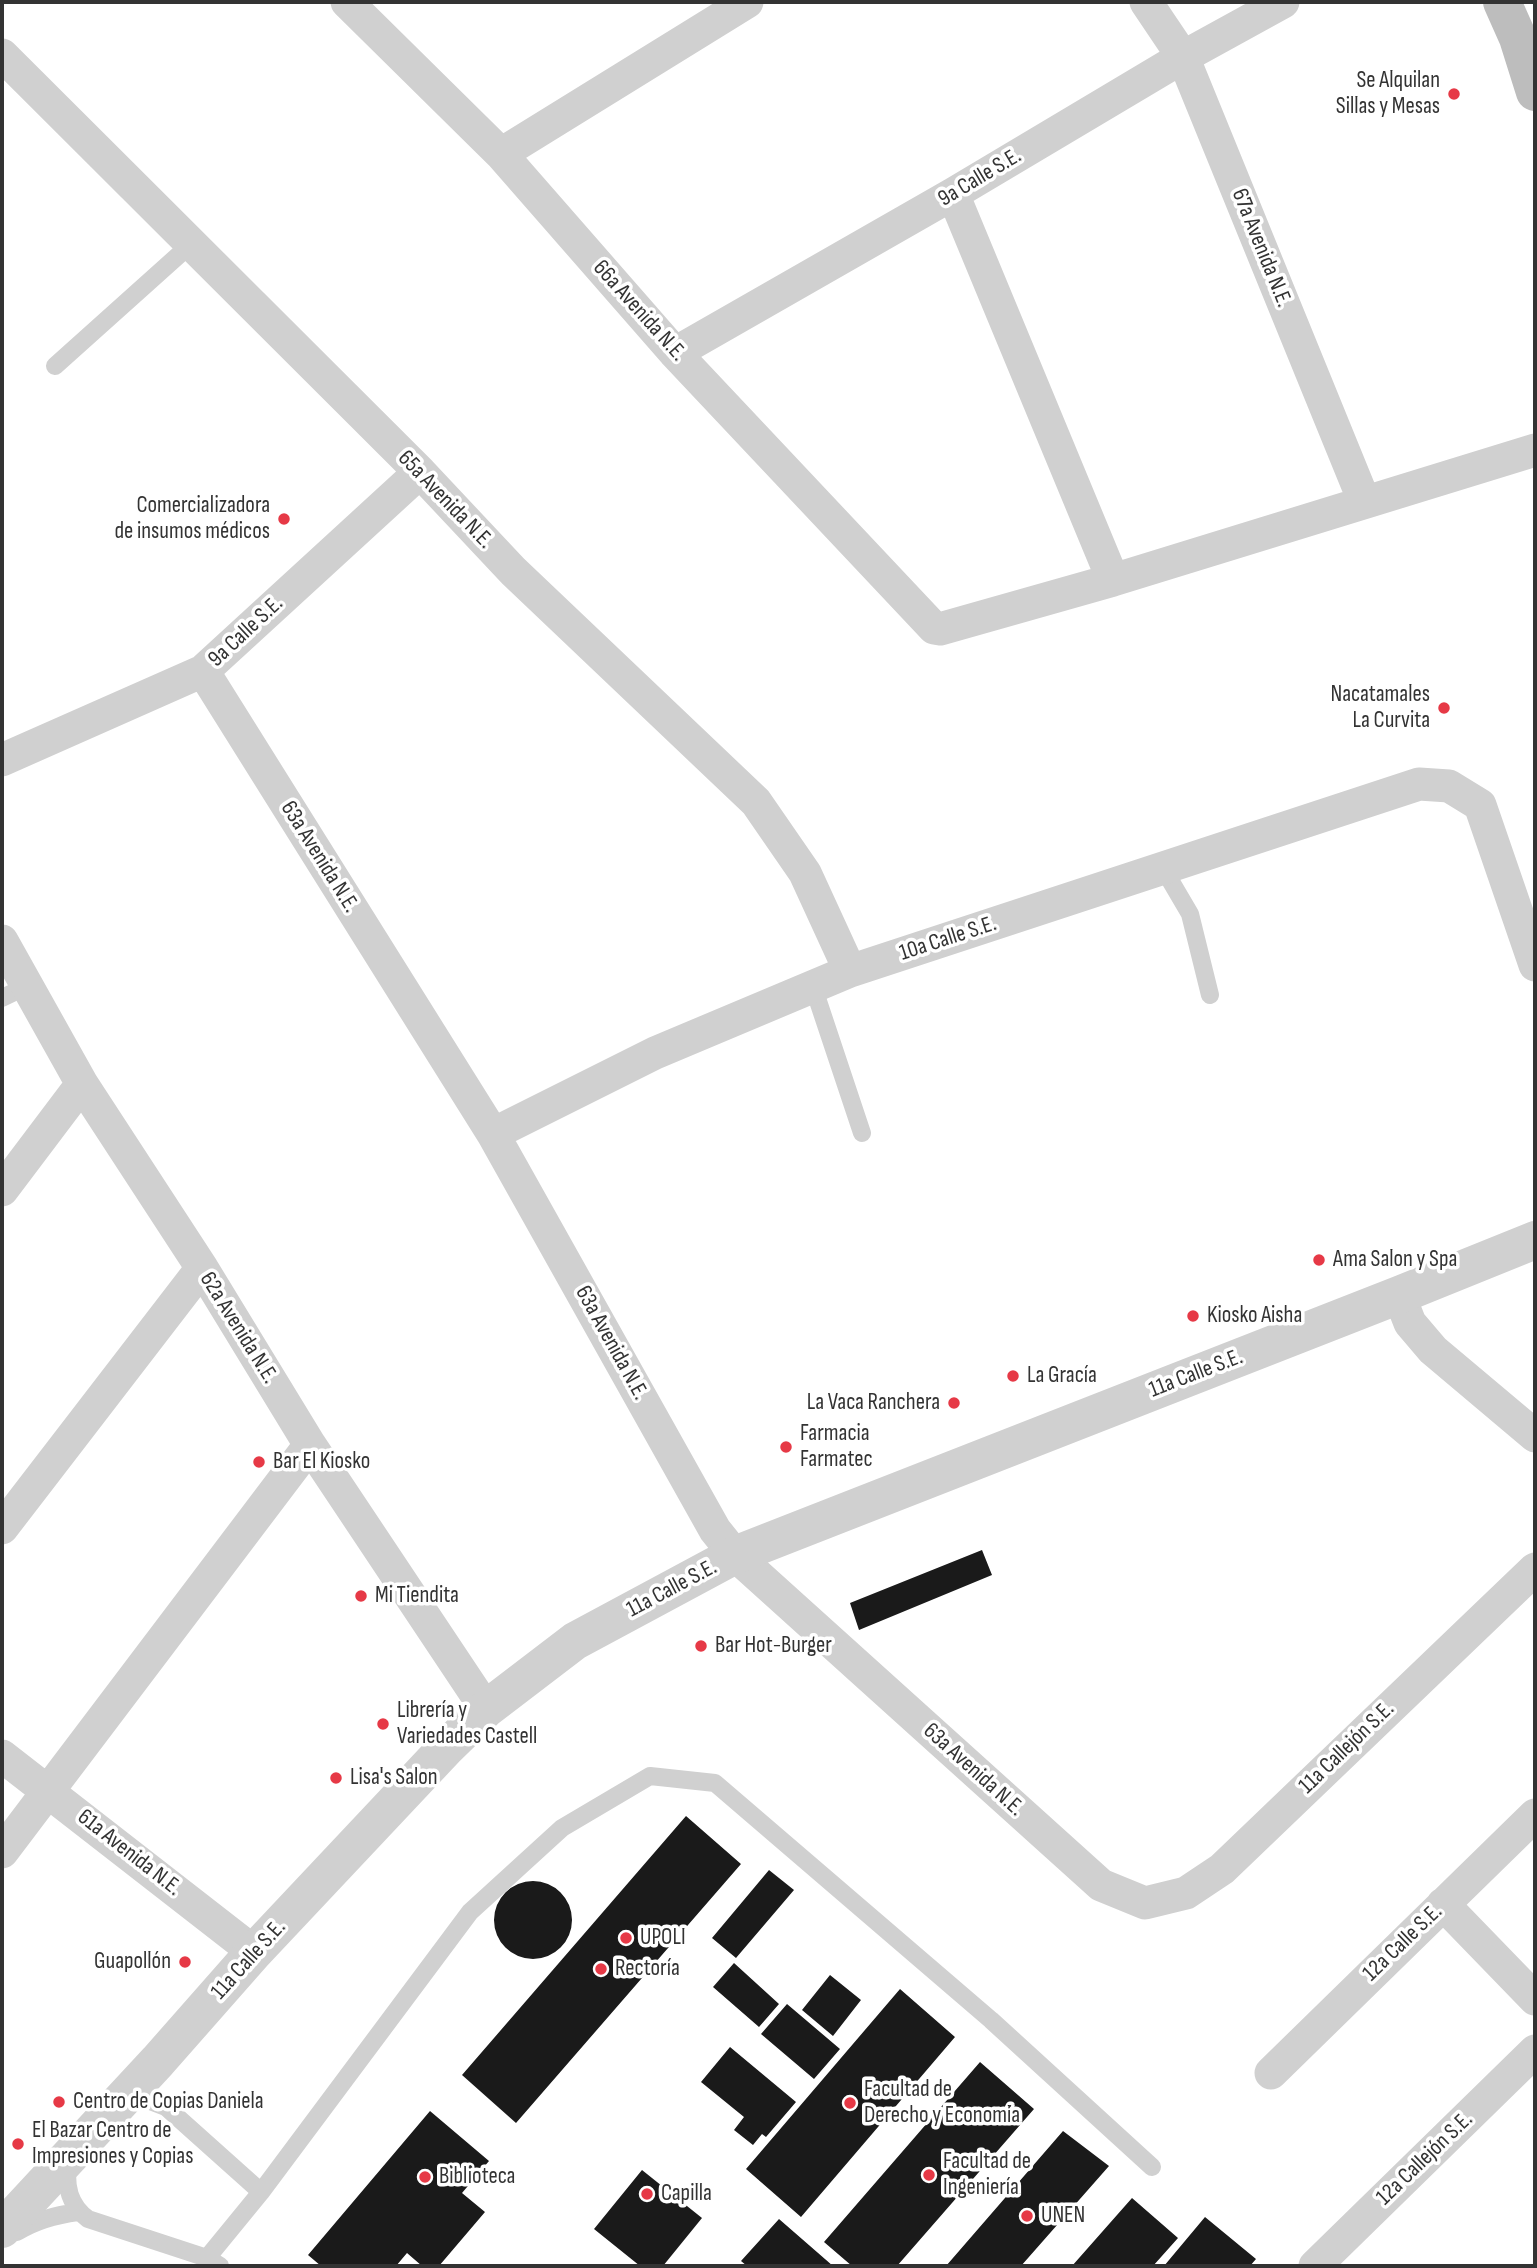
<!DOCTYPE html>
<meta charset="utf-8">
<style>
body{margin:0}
#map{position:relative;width:1537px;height:2268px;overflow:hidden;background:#fff;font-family:"Sofia Sans Condensed",sans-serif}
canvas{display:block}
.frame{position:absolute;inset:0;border:4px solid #333;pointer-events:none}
</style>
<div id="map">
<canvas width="1537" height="2268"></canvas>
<div class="frame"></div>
</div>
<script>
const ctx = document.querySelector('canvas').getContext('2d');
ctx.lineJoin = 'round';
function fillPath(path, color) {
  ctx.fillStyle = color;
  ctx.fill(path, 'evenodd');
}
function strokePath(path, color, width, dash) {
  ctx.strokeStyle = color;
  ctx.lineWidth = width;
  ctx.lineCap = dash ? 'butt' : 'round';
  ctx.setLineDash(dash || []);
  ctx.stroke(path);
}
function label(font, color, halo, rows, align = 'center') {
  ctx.font = font + ' "Sofia Sans Condensed",sans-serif';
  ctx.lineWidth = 7;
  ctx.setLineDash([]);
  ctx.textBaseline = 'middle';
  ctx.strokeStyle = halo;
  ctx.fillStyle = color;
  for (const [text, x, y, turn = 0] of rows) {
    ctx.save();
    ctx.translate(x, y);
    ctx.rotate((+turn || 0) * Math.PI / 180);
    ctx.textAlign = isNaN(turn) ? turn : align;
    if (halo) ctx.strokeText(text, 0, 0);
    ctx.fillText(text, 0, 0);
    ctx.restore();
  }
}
fillPath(new Path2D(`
 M982,1550L992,1575L859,1630L850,1603Z
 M686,1816L741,1864L516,2123L462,2075Z
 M769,1870L794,1890L736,1958L712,1938Z
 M494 1920a39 39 0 1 1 78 0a39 39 0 1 1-78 0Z
 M734,1963L779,2004L759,2027L713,1987Z
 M830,1975L861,2000L833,2036L802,2010Z
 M900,1989L955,2037L801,2217L746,2169Z
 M787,2004L840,2049L814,2079L761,2034Z
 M730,2047L796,2102L766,2137L762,2134L753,2145L734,2130L744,2117L701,2082Z
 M980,2062L1034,2109L897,2266H852L824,2242Z
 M430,2111L489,2161L462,2193L485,2212L439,2266H422L407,2253L396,2266H321L308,2255Z
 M1063,2131L1109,2166L1021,2266H946Z
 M642,2170L702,2218L663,2266H640L594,2229Z
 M1132,2198L1178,2238L1153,2266H1072Z
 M1205,2217L1256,2259L1250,2266H1164Z
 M779,2219L833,2266H747L741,2261Z`), '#1a1a1a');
strokePath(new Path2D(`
 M55,366L191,244
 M1163,868L1190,914L1210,995
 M813,986L862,1133
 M2,998L27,986
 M125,2097H140L166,2107L261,2192
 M68,2163C65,2186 69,2205 88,2219L207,2258
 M17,2232C36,2220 55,2215 78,2212
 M220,2266L207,2258L261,2192L470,1912L562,1828L650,1776L715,1783L991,2020L1152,2167`), '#d0d0d0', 18);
strokePath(new Path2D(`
 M347,2L501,154L675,353L934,628L940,629L1113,580L1535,450
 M1146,2L1183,57L1364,501
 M2,55L420,472L513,571L756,802L805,873L850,971
 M501,154L747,2
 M953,194L1113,580
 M675,353L953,194L1183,57L1283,2
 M203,671L493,1134L715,1530L735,1555L1101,1885L1145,1903L1186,1893L1222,1869L1535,1569
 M2,760L203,671L420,472
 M2,941L82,1084L202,1268L310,1445L486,1709
 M493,1134L655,1053L850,971L1419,784L1449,786L1480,805L1535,965
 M2,1190L82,1084
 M1399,1295L1410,1323L1433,1350L1535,1436
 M2,1528L202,1268
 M2,1756L254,1952
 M2,1852L310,1445
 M1443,1904L1535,1999
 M1271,2073L1535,1815
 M1315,2266L1535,2051`), '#d0d0d0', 33);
strokePath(new Path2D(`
 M2,2229L158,2061L254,1952L445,1749L486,1709L575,1641L735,1555L1399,1295L1535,1240`), '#d0d0d0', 38);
strokePath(new Path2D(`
 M1502,2L1518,38L1535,92`), '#bdbdbd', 38);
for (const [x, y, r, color] of [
 [1454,94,7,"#e63946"],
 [284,519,7,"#e63946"],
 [1444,708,7,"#e63946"],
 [1319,1260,7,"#e63946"],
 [1193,1316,7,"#e63946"],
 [1013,1376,7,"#e63946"],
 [954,1403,7,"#e63946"],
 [786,1447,7,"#e63946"],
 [259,1462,7,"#e63946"],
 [361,1596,7,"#e63946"],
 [701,1646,7,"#e63946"],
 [383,1724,7,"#e63946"],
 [336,1778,7,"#e63946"],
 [626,1938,7,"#e63946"],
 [185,1962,7,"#e63946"],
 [601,1969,7,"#e63946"],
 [59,2102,7,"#e63946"],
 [850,2103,7,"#e63946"],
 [18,2144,7,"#e63946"],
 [929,2175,7,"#e63946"],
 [425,2177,7,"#e63946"],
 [647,2194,7,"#e63946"],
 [1027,2216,7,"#e63946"]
]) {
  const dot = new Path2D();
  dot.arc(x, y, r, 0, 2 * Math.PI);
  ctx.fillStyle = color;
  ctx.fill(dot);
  strokePath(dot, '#fff', 2.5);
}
label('23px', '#333', '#fff', [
 ["Se Alquilan",1440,81,"right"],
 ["Sillas y Mesas",1440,107,"right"],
 ["Comercializadora",270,506,"right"],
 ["de insumos médicos",270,532,"right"],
 ["Nacatamales",1430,695,"right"],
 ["La Curvita",1430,721,"right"],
 ["Ama Salon y Spa",1333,1260],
 ["Kiosko Aisha",1207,1316],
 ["La Gracía",1027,1376],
 ["La Vaca Ranchera",940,1403,"right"],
 ["Farmacia",800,1434],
 ["Farmatec",800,1460],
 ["Bar El Kiosko",273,1462],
 ["Mi Tiendita",375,1596],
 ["Bar Hot-Burger",715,1646],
 ["Librería y",397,1711],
 ["Variedades Castell",397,1737],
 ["Lisa's Salon",350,1778],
 ["UPOLI",640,1938],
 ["Guapollón",171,1962,"right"],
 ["Rectoría",615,1969],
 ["Facultad de",864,2090],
 ["Derecho y Economía",864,2116],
 ["Centro de Copias Daniela",73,2102],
 ["El Bazar Centro de",32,2131],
 ["Impresiones y Copias",32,2157],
 ["Facultad de",943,2162],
 ["Ingeniería",943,2188],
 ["Biblioteca",439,2177],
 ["Capilla",661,2194],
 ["UNEN",1041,2216]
], 'left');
label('23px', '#333', '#fff', [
 ["9a Calle S.E.",980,178,-31],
 ["67a Avenida N.E.",1261,248,68],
 ["66a Avenida N.E.",639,311,48],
 ["65a Avenida N.E.",445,500,46],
 ["9a Calle S.E.",246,632,-43],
 ["63a Avenida N.E.",319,857,58],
 ["10a Calle S.E.",948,939,-18],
 ["62a Avenida N.E.",238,1328,58],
 ["63a Avenida N.E.",611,1343,61],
 ["11a Calle S.E.",1196,1374,-21],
 ["11a Calle S.E.",672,1589,-28],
 ["11a Callejón S.E.",1347,1748,-44],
 ["63a Avenida N.E.",973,1770,42],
 ["61a Avenida N.E.",129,1853,38],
 ["12a Calle S.E.",1403,1943,-44],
 ["11a Calle S.E.",249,1960,-48],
 ["12a Callejón S.E.",1425,2159,-44]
]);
</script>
